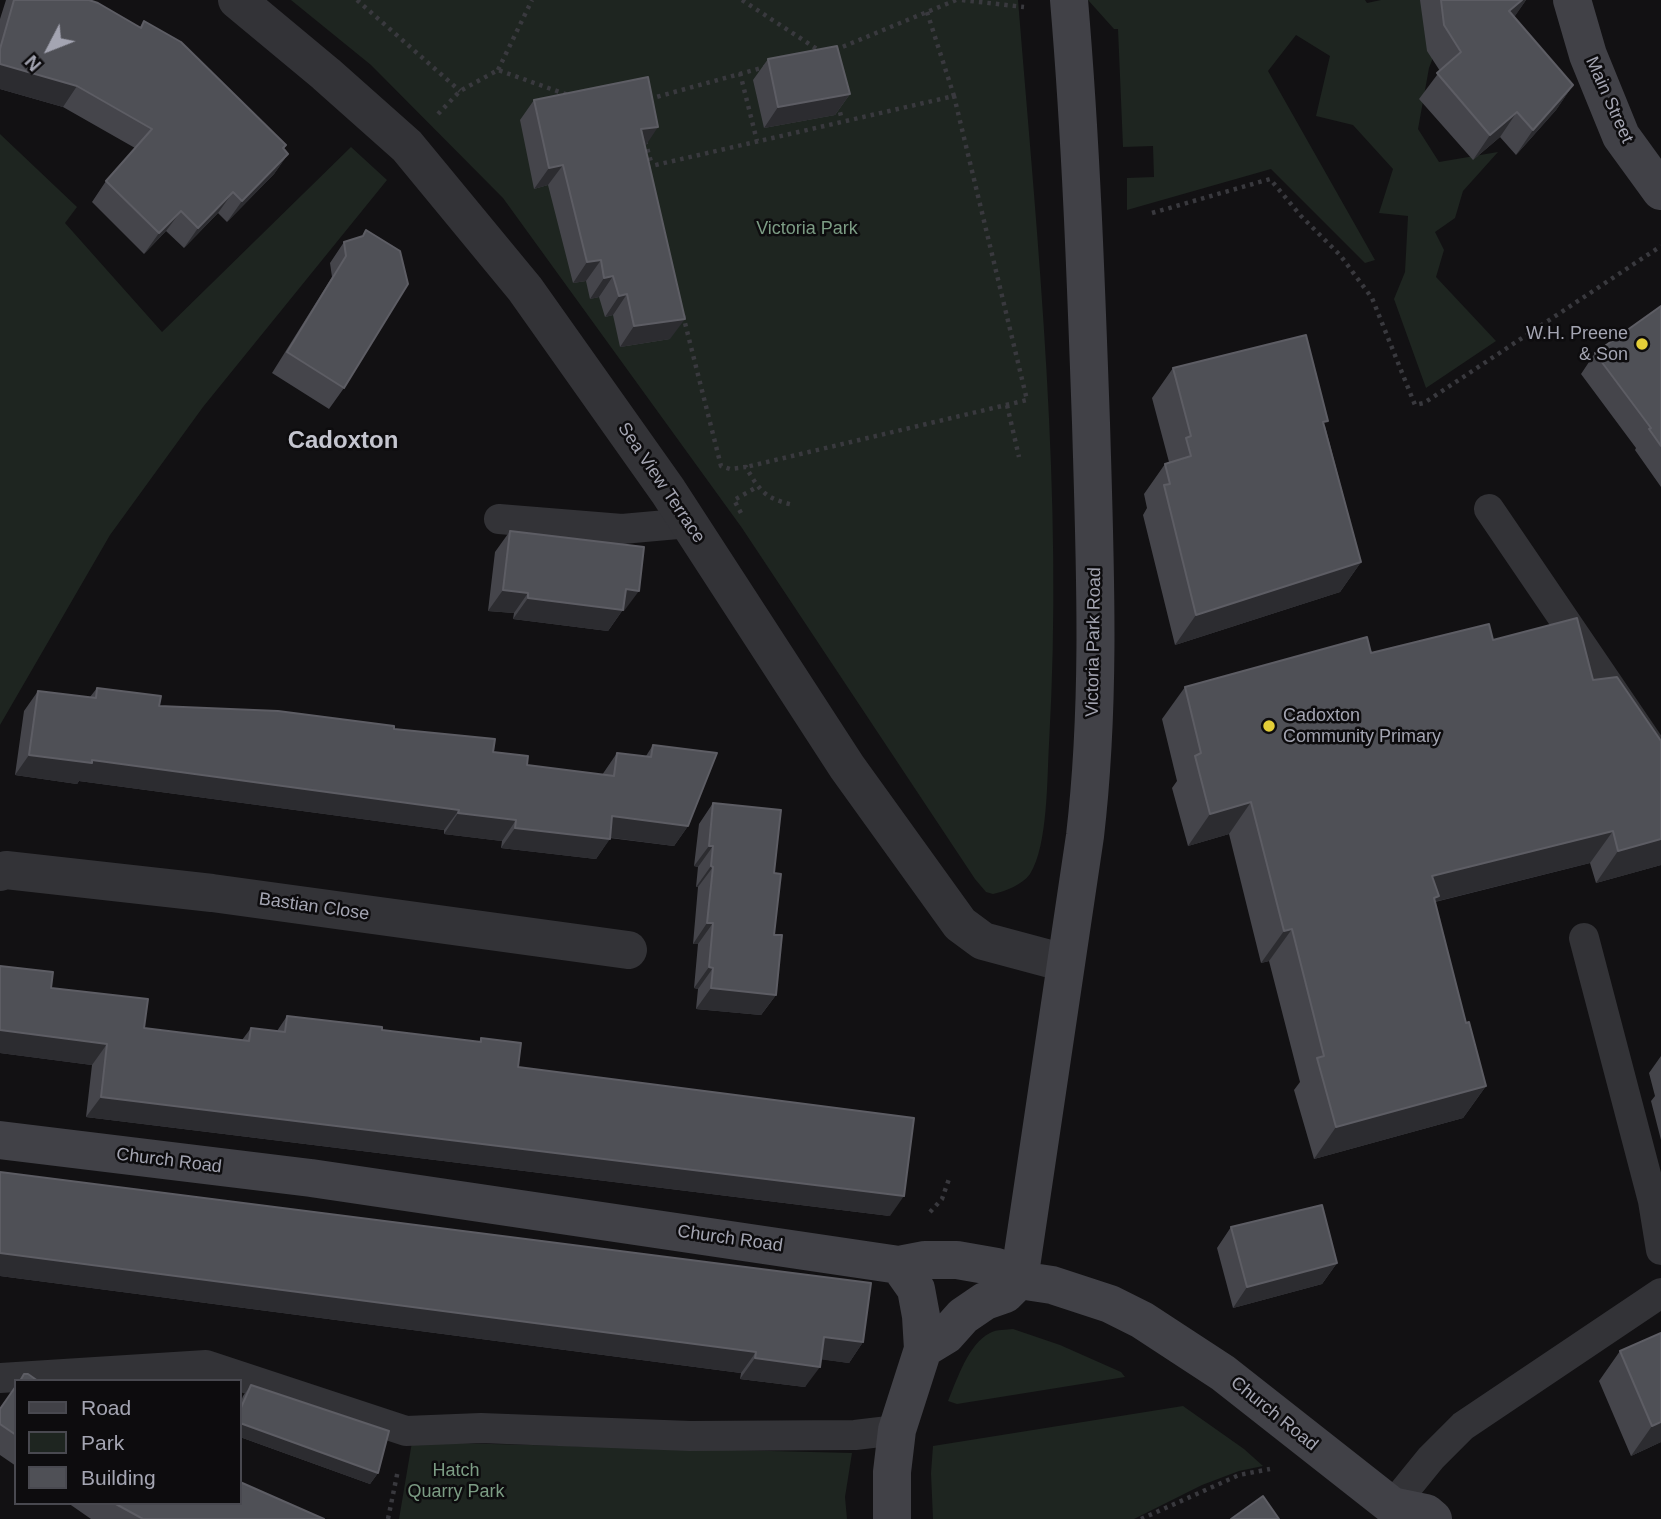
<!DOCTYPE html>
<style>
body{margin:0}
#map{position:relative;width:1661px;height:1519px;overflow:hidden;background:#121113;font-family:Helvetica,sans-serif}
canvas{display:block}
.legend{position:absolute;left:14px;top:1379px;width:228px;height:126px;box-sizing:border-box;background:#0d0c0e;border:2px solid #494950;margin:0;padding:9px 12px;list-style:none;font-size:21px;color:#a4a5b2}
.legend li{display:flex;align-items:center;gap:14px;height:35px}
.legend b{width:35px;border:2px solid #494950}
.north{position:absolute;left:14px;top:14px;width:70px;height:70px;-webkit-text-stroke:5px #0d0c0e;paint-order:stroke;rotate:228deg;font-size:19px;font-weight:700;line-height:28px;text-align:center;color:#a4a5b2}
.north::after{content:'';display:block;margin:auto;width:24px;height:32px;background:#a4a5b2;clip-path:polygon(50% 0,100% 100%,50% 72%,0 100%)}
</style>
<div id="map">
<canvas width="1661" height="1519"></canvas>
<ul class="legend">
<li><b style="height:9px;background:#414147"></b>Road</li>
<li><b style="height:19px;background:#1e2520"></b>Park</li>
<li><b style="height:19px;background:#4f5056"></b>Building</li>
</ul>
<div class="north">N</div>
</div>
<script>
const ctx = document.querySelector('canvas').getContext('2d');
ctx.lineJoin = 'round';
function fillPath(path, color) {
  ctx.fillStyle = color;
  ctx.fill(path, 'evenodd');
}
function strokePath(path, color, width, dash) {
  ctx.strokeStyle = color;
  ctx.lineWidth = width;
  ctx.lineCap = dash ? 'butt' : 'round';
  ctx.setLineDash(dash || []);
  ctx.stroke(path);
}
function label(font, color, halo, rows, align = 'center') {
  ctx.font = font + ' Helvetica,sans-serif';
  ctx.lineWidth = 5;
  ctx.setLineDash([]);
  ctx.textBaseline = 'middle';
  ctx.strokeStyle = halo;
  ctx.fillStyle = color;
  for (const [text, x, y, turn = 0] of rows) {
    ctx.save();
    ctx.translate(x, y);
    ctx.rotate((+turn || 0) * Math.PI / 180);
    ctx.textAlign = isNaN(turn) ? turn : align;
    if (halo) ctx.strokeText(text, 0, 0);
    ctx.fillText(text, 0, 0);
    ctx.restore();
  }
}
fillPath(new Path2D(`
 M291,0H1018C1038,248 1064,496 1049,744C1047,778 1048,846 1030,874C1022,885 1006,891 993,894L986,892L975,879L742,528L503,198L371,65Z
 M1088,0H1365L1367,3L1381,0H1420L1448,18L1429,68L1418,129L1439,162L1498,152L1463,191L1455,218L1435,232L1444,250L1436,277L1496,341L1426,388L1394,299L1405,272L1408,216L1379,213L1393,169L1353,125L1316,116L1330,56L1296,35L1268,71L1375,260L1365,263L1271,169L1127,210V178L1154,177L1153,146L1123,147L1118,29H1114Z
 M0,134L77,207L65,223L162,332L351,147L387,180L203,407L110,535L0,725Z
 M1013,1329L1060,1345L1121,1372L1125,1377L957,1404L948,1401C957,1380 968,1344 990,1333C997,1329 1006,1330 1013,1329Z
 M1183,1406L1244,1449L1263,1466L1239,1471L1202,1485L1134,1519H933L931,1473L933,1446Z
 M412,1442L852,1453L845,1497L847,1519H399Z`), '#1e2520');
strokePath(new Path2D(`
 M357,0L460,91
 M742,0L823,53
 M962,0L1024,7
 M927,12L954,96
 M835,50L956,0
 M498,70L532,0
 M740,73L757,141
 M649,99L765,67
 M838,104L842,120
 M438,114L460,91L498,70L568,95
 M645,141L652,165
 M647,167L954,96L1027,400L746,467
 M1152,213L1270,179L1301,216L1340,255L1372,298L1415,405L1424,403L1661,246
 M683,315L721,466L730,469L746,467C760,492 766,499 794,505
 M1007,405L1019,457
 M741,513L734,500L757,487
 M930,1212L942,1199L949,1179
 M388,1519L398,1470
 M1141,1519L1239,1475L1270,1469`), '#39393e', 4.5, [3.5, 5]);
strokePath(new Path2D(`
 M1489,509L1661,762
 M499,519L622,529L689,523
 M1584,938L1653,1201L1661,1250
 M0,1378L206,1365L406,1431L481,1428L690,1436L855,1435L897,1430
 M1392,1506L1431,1458L1463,1426L1661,1293`), '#333337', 30);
strokePath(new Path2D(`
 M237,0L326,74L407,146L525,289L668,491L847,767L960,924L983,941L1065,963
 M0,872L6,870L212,893L628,950`), '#333337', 38);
strokePath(new Path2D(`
 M1572,0L1588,55L1621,136L1661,191
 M0,1140L311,1178L899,1265L925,1260H957L997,1267L1019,1280L1052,1285L1110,1304L1142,1320L1223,1373L1392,1506L1426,1513L1433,1519
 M1019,1280L1085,836C1101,699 1095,561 1091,423C1086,282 1081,141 1069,0
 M923,1349L946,1335L963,1316L985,1301L1005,1294L1019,1280
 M892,1519V1472L897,1430L923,1349L921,1316L916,1289L899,1265`), '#414147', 38);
fillPath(new Path2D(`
 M6,0H89L140,27L144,21L286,145L284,149L288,154L274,174L227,222L218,213L184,248L166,231L144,254L92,202L106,181L135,148L63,107L0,89V19Z
 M1420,0H1526L1514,17L1573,85L1556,110L1516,155L1500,137L1473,160L1419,99L1440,71L1427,51Z
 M768,59L850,94L835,115L764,128L753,80Z
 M534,100L645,146L670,339L620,347L613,315L605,317L599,297L590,299L586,281L573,283L548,185L534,189L520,120Z
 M362,236L344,388L329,409L272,373L332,277L330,263L344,242Z
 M1661,306V487L1635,450L1636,448L1581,374L1595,353Z
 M1173,368L1325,426L1361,562L1340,592L1175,645L1143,515L1147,508L1144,494L1165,464L1169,462L1152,398Z
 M510,531L624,611H622L608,631L513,619L514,613L488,611L495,552Z
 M1493,640L1593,680L1661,865L1596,883L1590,863L1435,902L1466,1023L1486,1086L1463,1118L1314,1159L1294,1090L1300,1082L1269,961L1261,963L1229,834L1188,846L1172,788L1177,781L1162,719L1185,687L1371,653Z
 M97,688L159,706L394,729L493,752L527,765L602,775L617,753L646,756L653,745L688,826L674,846L610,838L596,859L501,848L502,841L444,834V830L79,781L77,784L15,775L24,711L38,691L90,697Z
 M713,803L774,873L776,995L761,1015L696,1009L698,989L694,988L698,944H693L698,887H696L698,867L694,866L699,824Z
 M0,966L144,1028L242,1040L251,1028L277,1031L287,1016L382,1030L479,1042L481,1038L518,1067L890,1216L86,1117L92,1065L0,1053Z
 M1661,1056V1140L1651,1101L1655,1096L1649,1073Z
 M0,1172L863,1342L849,1363L821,1359L805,1387L740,1379L741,1373L0,1276Z
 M1231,1227L1337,1263L1322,1284L1233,1308L1217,1248Z
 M1620,1351L1661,1442L1631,1456L1599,1381Z
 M251,1385L378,1473L370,1484L240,1437V1404L243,1396Z
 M16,1386V1466L0,1455V1409Z
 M68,1503H240L324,1519H91Z`), '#45454b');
fillPath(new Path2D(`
 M1522,0H1526L1515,16L1492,36L1509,11Z
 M0,64L77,86L63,107L0,89Z
 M1573,85L1556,110L1516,155L1533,130Z
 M850,94L835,115L764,128L778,107Z
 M1517,112L1500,137L1473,160L1490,135Z
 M658,127L644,148L641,129Z
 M288,154L274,174L227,222L242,201Z
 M563,165L548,185L534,189L549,168Z
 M233,192L218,213L184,248L198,228Z
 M181,211L166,231L144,254L159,233Z
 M601,260L586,281L573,283L587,262Z
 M613,276L599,297L590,299L604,278Z
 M627,294L613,315L605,317L619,296Z
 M685,319L670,339L620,347L634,326Z
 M1361,562L1340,592L1175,645L1196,615Z
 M626,589L639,591L624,611H622L608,631L513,619L528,598Z
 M503,590L528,593L514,613L488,611Z
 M29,755L92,760L459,810L444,830L79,781L77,784L15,775Z
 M1251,802L1229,834L1188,846L1210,814Z
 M458,813L516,820L502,841L444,834Z
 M612,816L688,826L674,846L598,836Z
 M515,828L610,839L596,859L501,848Z
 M1613,831L1590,863L1434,902L1432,876Z
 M1661,839V865L1596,883L1618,851Z
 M709,846H713L698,867L694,866Z
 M711,866L713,867L698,887H696Z
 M707,923H713L698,944H693Z
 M1292,929L1269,961L1261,963L1284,931Z
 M709,967L713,968L698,989L694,988Z
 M711,988L776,995L761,1015L696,1009Z
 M0,1030L107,1044L92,1065L0,1053Z
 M1486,1086L1463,1118L1314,1159L1336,1127Z
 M101,1097L904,1196L890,1216L86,1117Z
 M0,1253L756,1352L741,1373L0,1276Z
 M1337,1263L1322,1284L1233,1308L1247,1287Z
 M824,1337L863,1342L849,1363L810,1358Z
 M755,1358L820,1367L805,1387L740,1379Z
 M1661,1422V1442L1631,1456L1652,1426Z
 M240,1423L378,1473L370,1484L240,1437Z`), '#2c2c30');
const building = new Path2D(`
 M14,0H89L98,3L141,28L144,21L181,42L286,145L283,148L288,154L242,201L233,192L198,228L181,211L159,233L106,181L152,129L77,86L0,64V49Z
 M1441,0H1522L1509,11L1573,85L1533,130L1517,112L1490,135L1437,73L1461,52L1444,25Z
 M837,46L850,94L778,107L768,59Z
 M648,77L658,127L641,129L685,319L634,326L627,294L619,296L613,276L604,278L601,260L587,262L563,165L549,168L534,100Z
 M366,230L400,251L408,284L344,388L287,352L346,256L344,242L363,236Z
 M1661,306V446L1649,429L1651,428L1595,353Z
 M1306,335L1328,421L1323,422L1361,562L1196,615L1164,485L1170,484L1165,464L1191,456L1186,438L1191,436L1173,368Z
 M510,531L644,547L639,591L626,589L623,610L528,598V593L503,590Z
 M1577,618L1593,680L1617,677L1661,741V839L1618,851L1613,831L1432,876L1439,896L1434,898L1466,1023L1469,1022L1486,1086L1336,1127L1317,1058L1324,1056L1292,929L1284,931L1251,802L1210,814L1195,756L1201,753L1185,687L1367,637L1371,653L1489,624L1493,640Z
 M97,688L161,696L159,706L278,711L394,726V729L495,739L493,752L528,756L527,765L614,776L617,753L651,757L653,745L717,753L688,826L612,816L610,839L515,828L516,820L458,813L459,810L92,760V763L29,755L38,691L96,698Z
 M713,803L781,810L774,873L781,874L774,935H782L776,995L711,988L713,968L709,967L713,923H707L713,867L711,866L713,846H709Z
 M0,966L53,972L51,988L148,999L144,1028L249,1041L251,1028L285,1032L287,1016L382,1027V1030L481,1042V1038L521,1043L518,1067L914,1118L904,1196L101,1097L107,1044L0,1030Z
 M0,1172L871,1283L863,1342L824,1337L820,1367L755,1358L756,1352L0,1253Z
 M1322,1205L1337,1263L1247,1287L1231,1227Z
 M1661,1333V1422L1652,1426L1620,1351Z
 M24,1374H28L38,1381H20Z
 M251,1385L389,1431L378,1473L240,1423V1410Z
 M16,1386V1435L0,1424V1409Z
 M240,1482L324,1519H143L114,1503H240Z
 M1263,1496L1279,1519H1231Z`);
fillPath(building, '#4f5056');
strokePath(building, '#5d5d64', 2);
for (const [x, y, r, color] of [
 [1642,344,7,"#e4ce38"],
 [1269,726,7,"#e4ce38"]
]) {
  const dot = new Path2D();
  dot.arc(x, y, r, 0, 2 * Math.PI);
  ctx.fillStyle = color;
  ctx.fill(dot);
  strokePath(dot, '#0d0c0e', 2.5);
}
label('18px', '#a4a5b2', '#0d0c0e', [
 ["Main Street",1609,100,66],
 ["Sea View Terrace",661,483,56],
 ["Victoria Park Road",1094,642,-89],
 ["Bastian Close",314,907,8],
 ["Church Road",169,1161,7],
 ["Church Road",730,1239,8],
 ["Church Road",1274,1414,39]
]);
label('18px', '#7c9c84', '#0d0c0e', [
 ["Victoria Park",807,229],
 ["Hatch",456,1471],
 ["Quarry Park",456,1492]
]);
label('18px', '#a4a5b2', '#0d0c0e', [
 ["W.H. Preene",1628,334],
 ["& Son",1628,355],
 ["Cadoxton",1283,716,"left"],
 ["Community Primary",1283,737,"left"]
], 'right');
label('bold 24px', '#c4c5cf', '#0d0c0e', [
 ["Cadoxton",343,441]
]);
</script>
